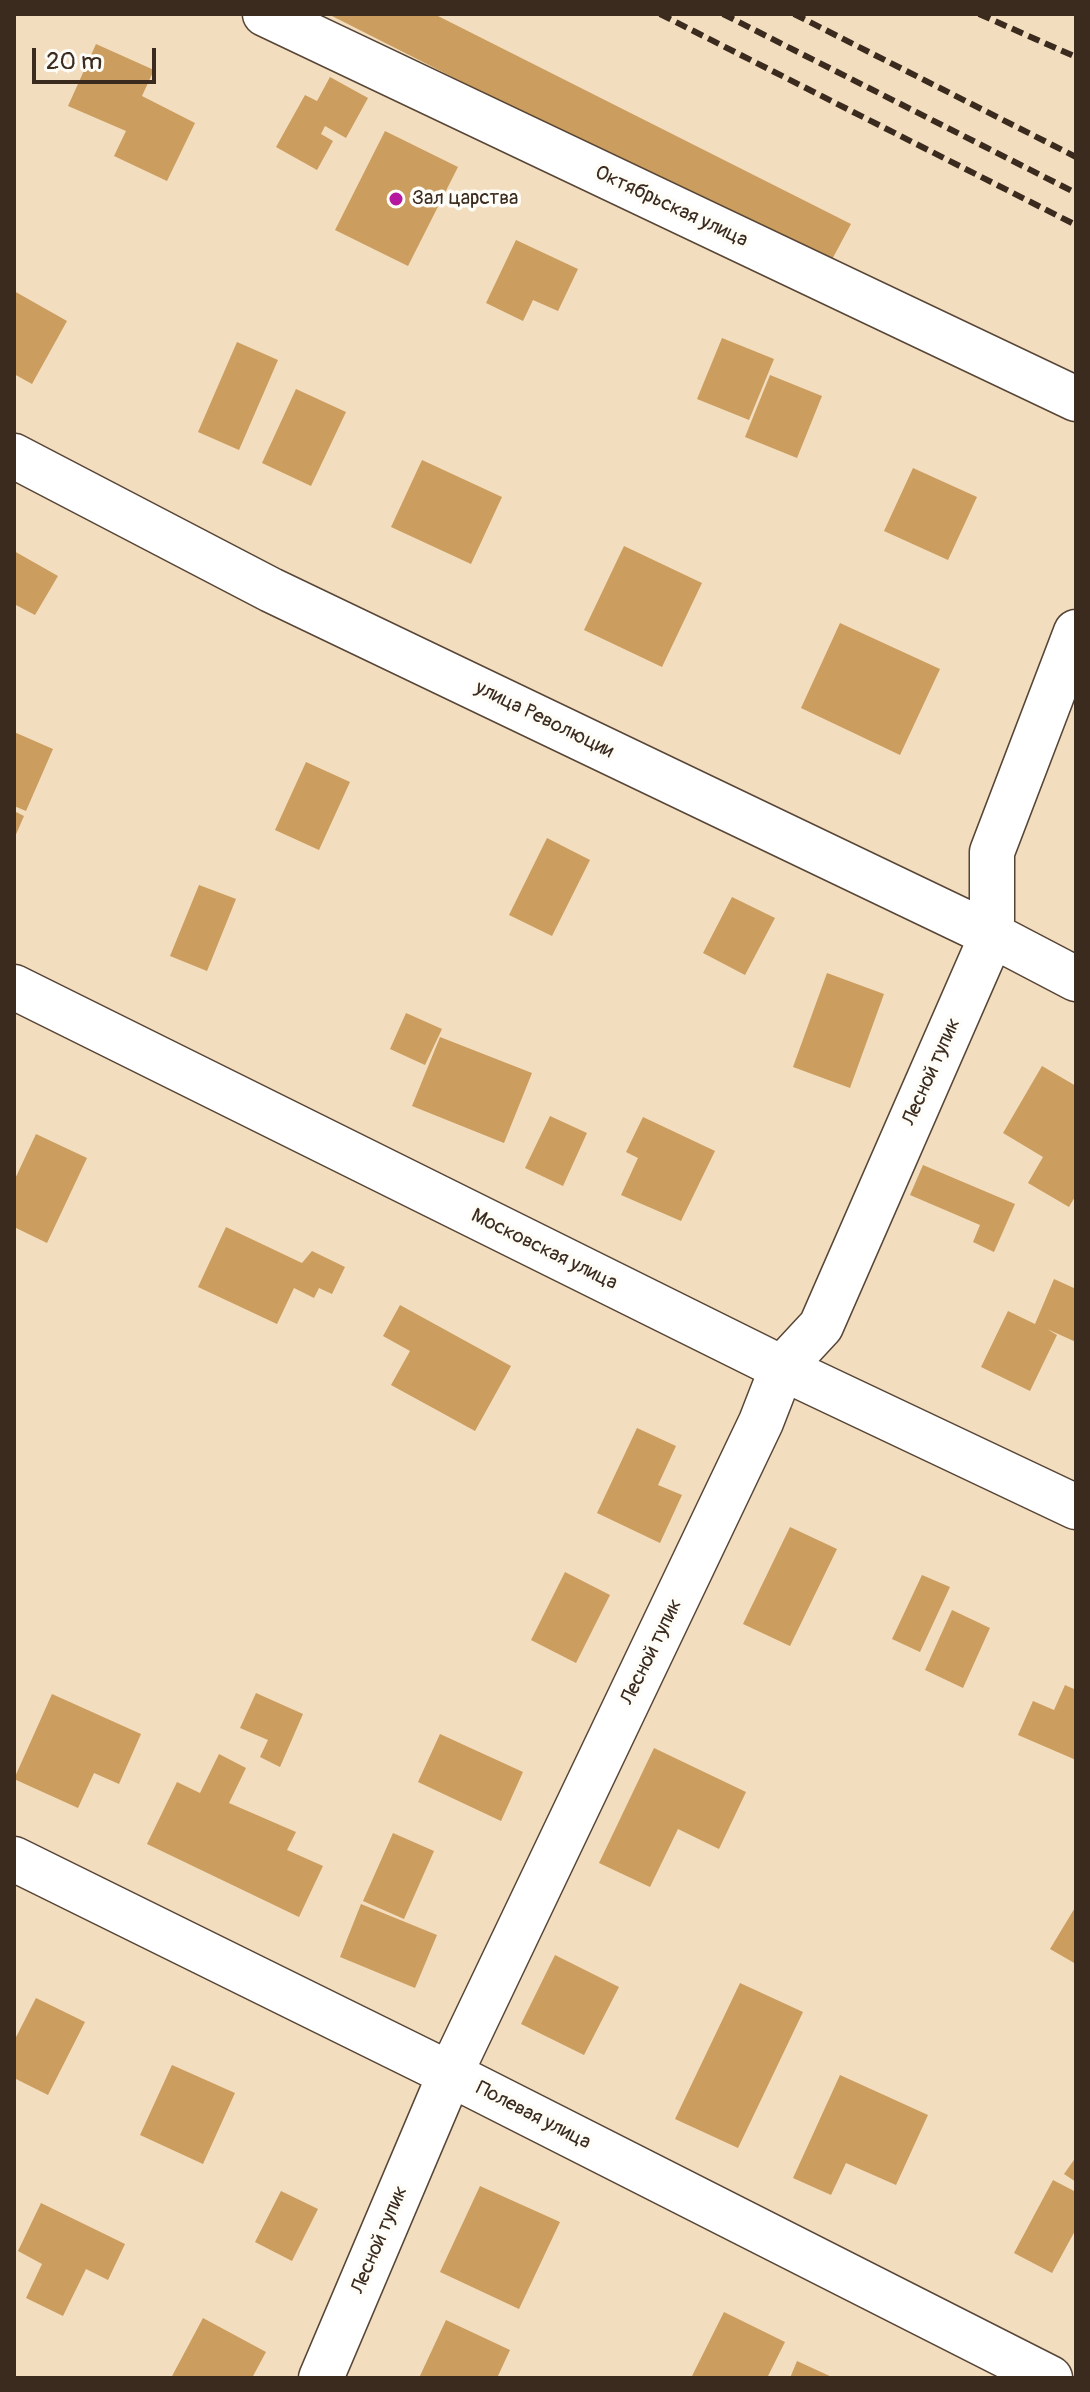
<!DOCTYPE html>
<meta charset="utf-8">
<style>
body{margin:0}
#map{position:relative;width:1090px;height:2392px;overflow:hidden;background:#f3ddbf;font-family:Pangolin,sans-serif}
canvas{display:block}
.frame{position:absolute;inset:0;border:16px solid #3b2a1e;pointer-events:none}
.scale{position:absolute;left:32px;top:48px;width:124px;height:36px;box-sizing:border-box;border:4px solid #3b2a1e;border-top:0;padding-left:10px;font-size:24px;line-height:28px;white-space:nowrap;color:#3b2a1e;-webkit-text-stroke:6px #fdfcf7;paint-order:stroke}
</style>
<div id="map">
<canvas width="1090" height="2392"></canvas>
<div class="frame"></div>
<div class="scale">20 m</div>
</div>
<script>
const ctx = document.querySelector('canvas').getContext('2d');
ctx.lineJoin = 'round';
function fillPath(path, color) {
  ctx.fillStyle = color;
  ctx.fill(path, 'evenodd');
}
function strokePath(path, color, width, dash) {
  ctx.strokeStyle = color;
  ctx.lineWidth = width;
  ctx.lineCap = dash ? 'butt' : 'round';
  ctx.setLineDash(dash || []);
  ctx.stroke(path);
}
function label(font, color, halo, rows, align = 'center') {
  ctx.font = font + ' Pangolin,sans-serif';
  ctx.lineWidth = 7;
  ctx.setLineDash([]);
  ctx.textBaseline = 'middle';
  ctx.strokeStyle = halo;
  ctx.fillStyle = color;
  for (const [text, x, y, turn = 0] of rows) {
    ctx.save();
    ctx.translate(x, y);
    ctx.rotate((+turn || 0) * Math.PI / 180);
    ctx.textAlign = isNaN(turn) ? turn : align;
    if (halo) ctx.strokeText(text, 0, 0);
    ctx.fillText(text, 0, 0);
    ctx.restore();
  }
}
fillPath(new Path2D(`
 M328,14H434L851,224L828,267Z
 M96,44L154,70L142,96L195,123L167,181L114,156L126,131L68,106Z
 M330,77L368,98L346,138L325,126L321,134L333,141L317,170L276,147L305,95L317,101Z
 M385,131L458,167L408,266L335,230Z
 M516,240L578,269L558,311L533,300L523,321L486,303Z
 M14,291L67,321L32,384L14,374Z
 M722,338L774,359L749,420L697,399Z
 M237,342L278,360L239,450L198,432Z
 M770,375L822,396L797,458L745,437Z
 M296,389L346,412L311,486L262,463Z
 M422,460L502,497L471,564L391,527Z
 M913,468L977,497L948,560L884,531Z
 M624,546L702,583L662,667L584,630Z
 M14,551L58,576L35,615L14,604Z
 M840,623L940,669L900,755L801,708Z
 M14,732L53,749L26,811L14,806Z
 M306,762L350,782L319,850L275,830Z
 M14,811L24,816L14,839Z
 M547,838L590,860L552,936L509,915Z
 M199,885L236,899L207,971L170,956Z
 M732,897L775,918L745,975L703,953Z
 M827,973L884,994L850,1088L793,1067Z
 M406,1013L442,1029L425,1065L390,1049Z
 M440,1037L532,1073L504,1143L412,1106Z
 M1042,1066L1076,1086V1195L1069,1207L1028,1183L1043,1157L1003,1133Z
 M550,1116L587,1133L563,1186L525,1168Z
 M643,1117L715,1151L681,1221L621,1195L638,1158L626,1152Z
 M36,1134L87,1158L47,1243L14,1227V1181Z
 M923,1165L1015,1204L994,1252L973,1242L980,1225L910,1195Z
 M226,1227L302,1263L312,1251L345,1267L332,1294L319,1288L314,1298L294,1288L277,1324L198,1287Z
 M1054,1279L1076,1289V1342L1047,1329L1057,1335L1030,1391L981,1367L1008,1311L1035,1324Z
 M400,1305L511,1366L475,1431L391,1385L410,1351L383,1336Z
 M637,1428L676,1446L658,1485L682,1495L660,1543L597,1513Z
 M790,1527L837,1549L790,1646L743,1624Z
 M565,1572L610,1595L576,1663L531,1640Z
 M922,1575L950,1587L920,1652L892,1639Z
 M952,1610L990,1628L963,1688L925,1670Z
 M1065,1685L1076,1690V1760L1018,1735L1033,1701L1054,1710Z
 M256,1693L303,1714L280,1767L260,1757L268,1740L240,1728Z
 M52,1694L141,1734L119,1784L94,1773L78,1808L14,1779Z
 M440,1734L523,1772L501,1821L418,1782Z
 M654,1748L746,1792L719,1849L678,1829L650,1887L599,1863Z
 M219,1754L246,1768L229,1803L296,1832L287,1850L323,1866L299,1917L147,1844L177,1782L200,1793Z
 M393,1833L434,1851L404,1919L363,1901Z
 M361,1904L437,1935L415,1988L340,1957Z
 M1076,1906V1964L1050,1949Z
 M555,1955L619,1987L584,2055L521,2024Z
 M740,1983L803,2012L738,2148L675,2119Z
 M36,1998L85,2022L48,2095L14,2078V2041Z
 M172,2065L235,2093L203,2164L140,2135Z
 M840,2075L928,2115L896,2185L846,2163L831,2195L793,2178Z
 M1076,2157V2182L1064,2174Z
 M1053,2180L1076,2192V2229L1052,2273L1014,2253Z
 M480,2186L560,2222L519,2309L440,2272Z
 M281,2191L318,2209L292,2261L255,2242Z
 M41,2203L125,2244L108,2280L86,2269L63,2316L26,2298L42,2264L18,2251Z
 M724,2312L785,2342L767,2378H691Z
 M203,2318L266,2352L252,2378H171Z
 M446,2320L510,2350L497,2378H419Z
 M797,2361L834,2378H790Z`), '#cb9d5e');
const street = new Path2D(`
 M265,14L1076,399
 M14,456L271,590L992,935L1076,979
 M14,1859L450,2074L1050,2378
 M321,2378L450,2074L761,1422L782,1368L821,1326L992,935V852L1076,632`);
const secondary = new Path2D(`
 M14,987L782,1368L1076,1507`);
strokePath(street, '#574536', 47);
strokePath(secondary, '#574536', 47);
strokePath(street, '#fff', 44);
strokePath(secondary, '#fff', 44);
strokePath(new Path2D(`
 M660,14L1076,225
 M723,14L1076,193
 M794,14L1076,157
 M979,14L1076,57`), '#3b2a1e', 6, [12, 6]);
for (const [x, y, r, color] of [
 [396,199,8,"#b5179e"]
]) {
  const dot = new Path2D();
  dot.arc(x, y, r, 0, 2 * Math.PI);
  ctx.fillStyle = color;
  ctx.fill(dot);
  strokePath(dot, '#fdfcf7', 3);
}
label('20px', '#3b2a1e', '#fdfcf7', [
 ["Зал царства",412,199]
], 'left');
label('20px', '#3b2a1e', '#fdfcf7', [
 ["Октябрьская улица",671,207,25],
 ["улица Революции",544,720,26],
 ["Лесной тупик",932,1072,-66],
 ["Московская улица",544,1250,26],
 ["Лесной тупик",652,1652,-64],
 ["Полевая улица",533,2116,27],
 ["Лесной тупик",380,2240,-67]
]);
</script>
